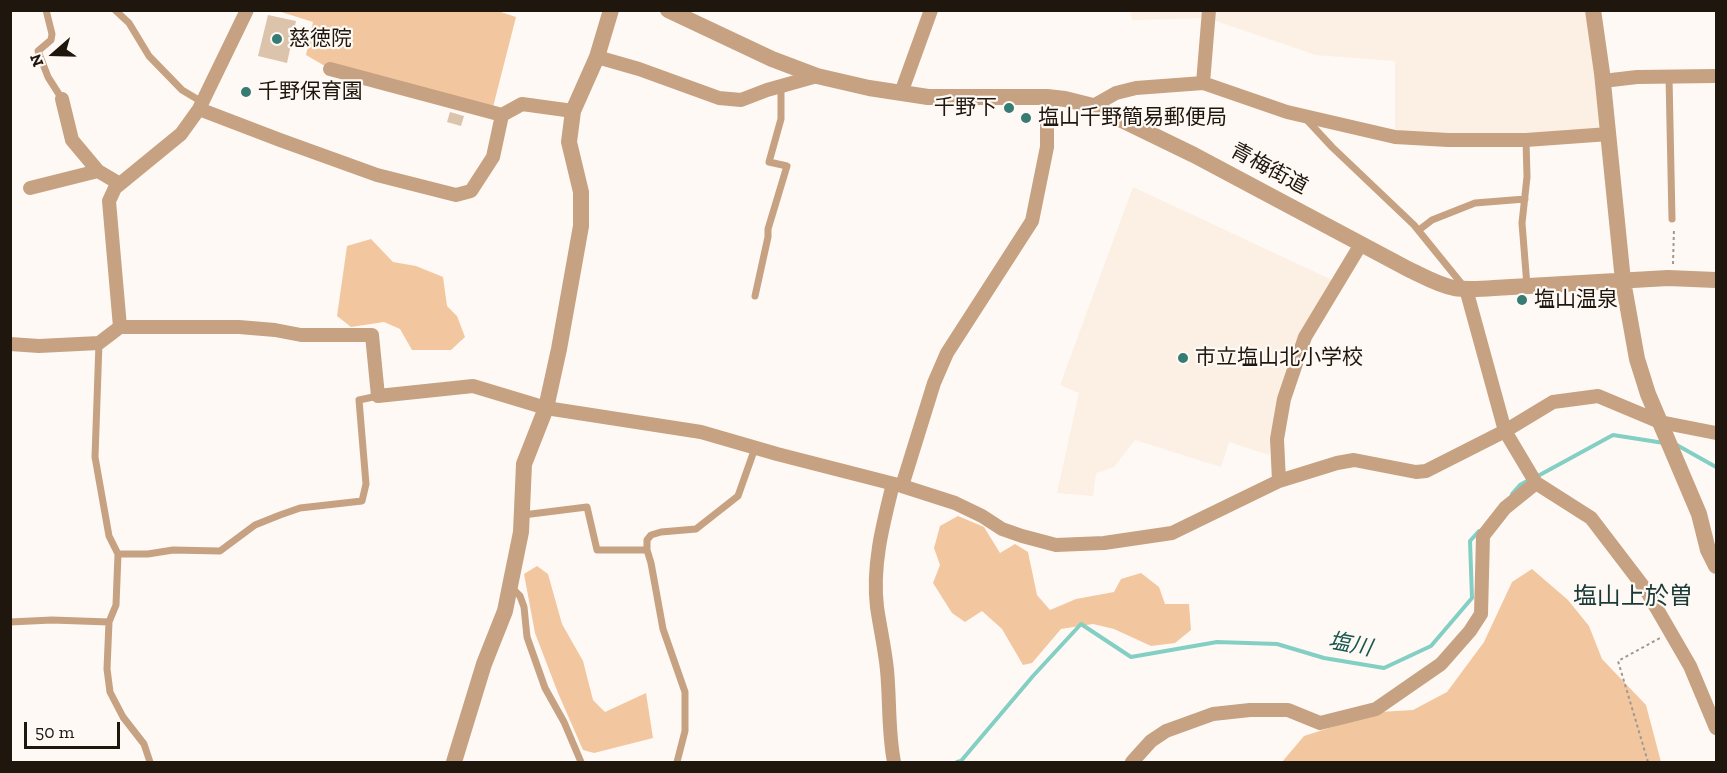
<!DOCTYPE html>
<meta charset="utf-8">
<style>
body{margin:0}
#map{position:relative;width:1727px;height:773px;overflow:hidden;background:#fef9f4;font-family:"Zilla Slab",serif}
canvas{display:block}
.frame{position:absolute;inset:0;border:12px solid #1f160e;pointer-events:none}
.north{position:absolute;left:24px;top:24px;width:60px;height:60px;-webkit-text-stroke:4px #fef9f4;paint-order:stroke;rotate:250deg;font-size:16px;font-weight:700;line-height:24px;text-align:center;color:#1f160e}
.north::after{content:'';display:block;margin:auto;width:21px;height:27px;background:#1f160e;clip-path:polygon(50% 0,100% 100%,50% 72%,0 100%)}
.scale{position:absolute;left:24px;top:722px;width:96px;height:27px;box-sizing:border-box;border:3px solid #1f160e;border-top:0;padding-left:8px;font-size:18px;line-height:21px;white-space:nowrap;color:#1f160e;-webkit-text-stroke:4px #fef9f4;paint-order:stroke}
</style>
<div id="map">
<canvas width="1727" height="773"></canvas>
<div class="frame"></div>
<div class="north">N</div>
<div class="scale">50 m</div>
</div>
<script>
const ctx = document.querySelector('canvas').getContext('2d');
ctx.lineJoin = 'round';
function fillPath(path, color) {
  ctx.fillStyle = color;
  ctx.fill(path, 'evenodd');
}
function strokePath(path, color, width, dash) {
  ctx.strokeStyle = color;
  ctx.lineWidth = width;
  ctx.lineCap = dash ? 'butt' : 'round';
  ctx.setLineDash(dash || []);
  ctx.stroke(path);
}
function label(font, color, halo, rows, align = 'center') {
  ctx.font = font + ' "Zilla Slab","Noto Sans JP",serif';
  ctx.lineWidth = 4.5;
  ctx.setLineDash([]);
  ctx.textBaseline = 'middle';
  ctx.strokeStyle = halo;
  ctx.fillStyle = color;
  for (const [text, x, y, turn = 0] of rows) {
    ctx.save();
    ctx.translate(x, y);
    ctx.rotate((+turn || 0) * Math.PI / 180);
    ctx.textAlign = isNaN(turn) ? turn : align;
    if (halo) ctx.strokeText(text, 0, 0);
    ctx.fillText(text, 0, 0);
    ctx.restore();
  }
}
fillPath(new Path2D(`
 M1130,11H1589L1609,134L1395,137V61L1316,55L1207,18L1132,20Z
 M1133,187L1334,281L1277,409L1269,455L1229,442L1221,467L1135,440L1114,467L1096,473L1093,496L1057,493L1079,393L1060,385Z`), '#fcefe3');
fillPath(new Path2D(`
 M495,10L516,17L492,111L330,69L306,55L313,22L278,11Z
 M371,239L393,262L416,266L443,277L447,306L457,316L465,337L451,350H412L400,329L384,322L351,327L337,316L347,246Z
 M958,516L984,527L1000,553L1015,544L1028,552L1037,595L1050,610L1076,599L1114,592L1121,579L1141,573L1159,587L1165,604H1189L1191,630L1175,643L1151,646L1114,629L1093,624L1061,629L1032,663L1023,665L1002,629L982,611L965,622L952,613L933,583L940,565L934,548L940,526Z
 M537,566L548,574L562,624L583,661L593,700L605,712L646,693L653,738L594,753L583,750L558,693L535,633L524,574Z
 M1532,569L1568,600L1589,626L1602,659L1646,705L1661,762H1282L1304,736L1379,712L1413,710L1447,692L1484,642L1512,582Z`), '#f2c7a0');
strokePath(new Path2D(`
 M1675,444L1716,467
 M1536,477L1613,435L1664,443
 M1512,494L1520,485L1529,480
 M957,762L961,761L1033,676L1081,624L1131,657L1217,642L1277,644L1324,658L1384,668L1431,646L1472,598L1470,541L1479,531`), '#84cfc4', 4);
fillPath(new Path2D(`
 M268,15L296,21L287,63L258,56Z
 M450,112L464,116L461,126L447,122Z`), '#dcc3ac');
strokePath(new Path2D(`
 M1673,264L1674,228
 M1648,762L1618,661L1660,638`), '#a09993', 2, [3, 3]);
strokePath(new Path2D(`
 M46,10L52,34L51,40L38,51L48,77L62,99
 M115,10L129,23L149,56L182,90L202,102
 M1669,77L1672,219
 M1306,119L1332,147L1414,225L1465,288
 M1526,140L1527,177L1522,223L1527,286
 M1419,230L1432,220L1475,203L1525,199
 M755,296L768,237V229L787,166L769,162L781,119V86
 M99,343L95,457L109,536L118,554L116,605L109,622L107,669L110,692L123,717L144,744L150,762
 M523,515L587,507L597,550H647L651,563L663,629L685,692V731L677,762
 M647,550V540L651,535L661,532L696,529L738,496L755,448
 M118,554H148L173,550L220,551L255,525L280,515L300,508L362,501L366,484L359,400L378,396
 M512,588L520,596L524,607L527,637L545,688L564,722L581,762
 M10,622L52,620L109,622`), '#c6a282', 7);
strokePath(new Path2D(`
 M597,57L639,69L719,98L741,100L767,90L817,76
 M330,69L502,115
 M1603,81L1637,77L1716,76
 M1203,83L1209,10
 M901,93L931,10
 M62,99L72,140L98,171L120,184
 M1093,106L1116,93L1136,88L1203,83L1287,112L1395,137L1448,140H1526L1609,134
 M199,109L280,140L377,175L456,195L471,191L493,157L502,115L522,104L573,111
 M30,188L98,171
 M1466,289L1505,431L1536,483L1591,518L1646,590L1690,666L1716,728
 M120,327L109,201L115,188L181,134L199,109L247,10
 M10,344L39,346L99,343L120,327H239L275,330L301,335H372L378,396L473,386L546,408L701,432L777,454L902,486L955,503L982,516L1002,529L1022,536L1056,545L1104,543L1172,533L1279,481L1337,463L1354,460L1416,472L1426,471L1505,431L1553,402L1598,396L1660,422L1716,433
 M1279,481L1277,439L1284,399L1305,337L1361,244
 M893,484C883,524 872,565 877,607C880,628 885,649 887,670C890,701 888,732 894,762
 M902,486L934,383L947,353L1032,221L1047,147V97
 M1132,762L1151,741L1166,731L1213,714L1250,710H1288L1320,723L1376,709L1441,664L1470,631L1481,614L1483,536L1505,508L1536,483`), '#c6a282', 14);
strokePath(new Path2D(`
 M668,10L772,59L817,76L869,88L928,97H1047L1065,99L1093,106L1194,155L1408,269C1423,276 1438,285 1454,288C1467,290 1481,289 1494,288L1668,278L1716,280
 M1593,10L1602,73L1623,281L1637,359L1648,394L1699,514L1708,550L1716,566
 M454,762L484,664L505,611L510,586L521,532L524,464L546,408L559,349L581,226V192L569,142L573,111L597,57L611,10`), '#c6a282', 16);
for (const [x, y, r, color] of [
 [277,39,6,"#367c73"],
 [246,92,6,"#367c73"],
 [1009,108,6,"#367c73"],
 [1026,118,6,"#367c73"],
 [1522,300,6,"#367c73"],
 [1183,358,6,"#367c73"]
]) {
  const dot = new Path2D();
  dot.arc(x, y, r, 0, 2 * Math.PI);
  ctx.fillStyle = color;
  ctx.fill(dot);
  strokePath(dot, '#fef9f4', 2);
}
label('21px', '#1f160e', '#fef9f4', [
 ["慈徳院",289,39],
 ["千野保育園",258,92],
 ["千野下",997,108,"right"],
 ["塩山千野簡易郵便局",1038,118],
 ["塩山温泉",1534,300],
 ["市立塩山北小学校",1195,358]
], 'left');
label('21px', '#1f160e', '#fef9f4', [
 ["青梅街道",1269,169,28]
]);
label('italic 22px', '#195850', '#fef9f4', [
 ["塩川",1350,645,11]
]);
label('24px', '#193a36', '#fef9f4', [
 ["塩山上於曽",1633,597]
]);
</script>
